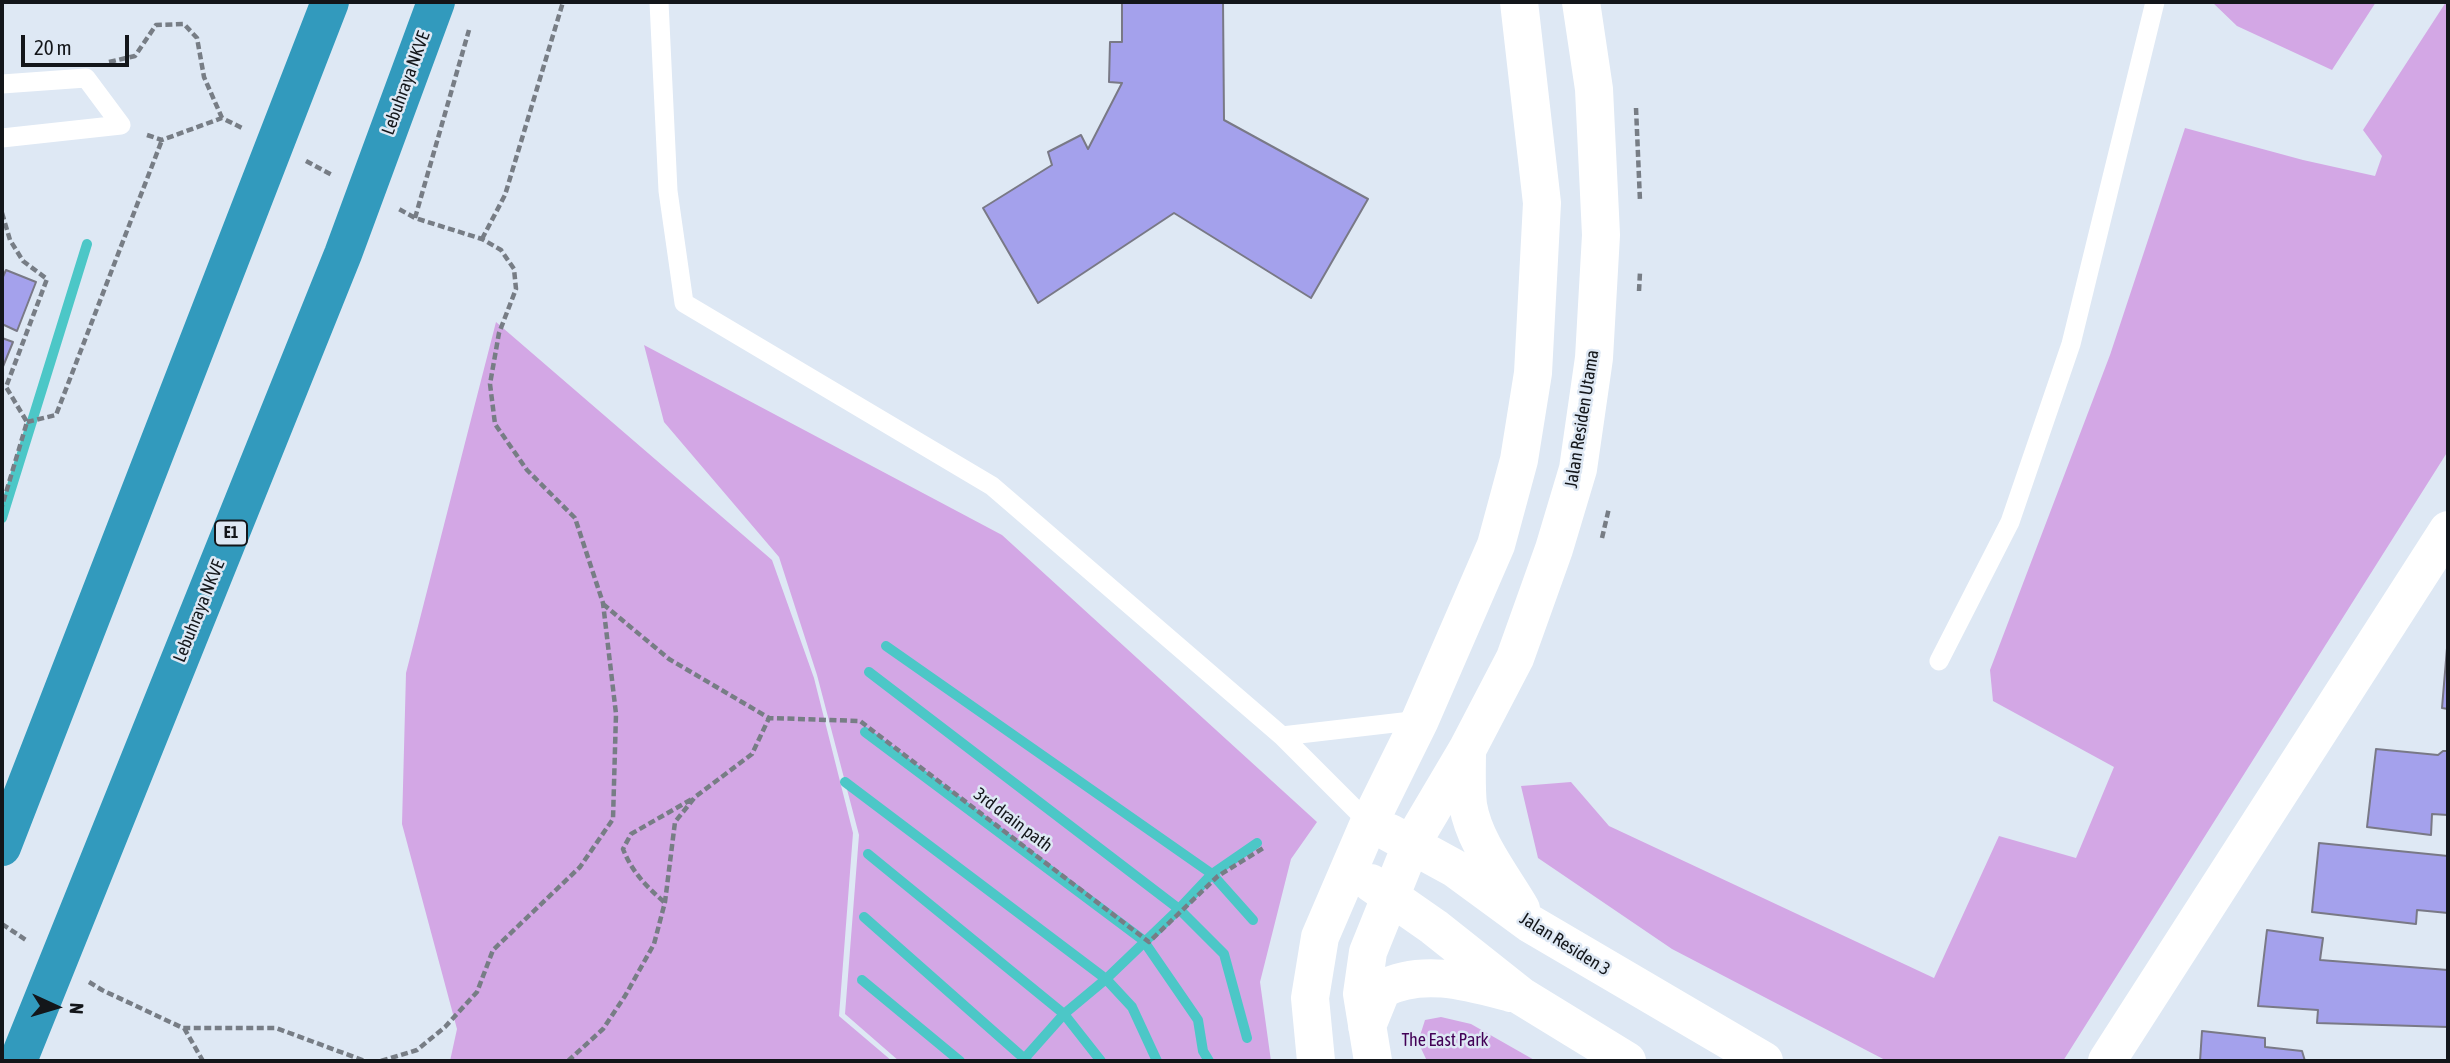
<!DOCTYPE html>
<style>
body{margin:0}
#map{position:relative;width:2450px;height:1063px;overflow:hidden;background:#dee8f4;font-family:"Asap Condensed",sans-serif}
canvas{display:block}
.frame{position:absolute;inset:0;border:4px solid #13161a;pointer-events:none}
.north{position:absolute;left:21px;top:972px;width:70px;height:70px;-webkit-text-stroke:5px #dee8f4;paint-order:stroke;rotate:94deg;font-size:19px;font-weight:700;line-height:28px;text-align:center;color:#13161a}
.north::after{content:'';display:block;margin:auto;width:24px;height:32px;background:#13161a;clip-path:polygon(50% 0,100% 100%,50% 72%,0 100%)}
.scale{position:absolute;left:21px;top:35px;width:108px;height:32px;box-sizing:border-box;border:4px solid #13161a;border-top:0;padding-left:9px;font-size:21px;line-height:24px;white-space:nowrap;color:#13161a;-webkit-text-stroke:5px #dee8f4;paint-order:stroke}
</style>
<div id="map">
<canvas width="2450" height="1063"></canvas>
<div class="frame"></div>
<div class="north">N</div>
<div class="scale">20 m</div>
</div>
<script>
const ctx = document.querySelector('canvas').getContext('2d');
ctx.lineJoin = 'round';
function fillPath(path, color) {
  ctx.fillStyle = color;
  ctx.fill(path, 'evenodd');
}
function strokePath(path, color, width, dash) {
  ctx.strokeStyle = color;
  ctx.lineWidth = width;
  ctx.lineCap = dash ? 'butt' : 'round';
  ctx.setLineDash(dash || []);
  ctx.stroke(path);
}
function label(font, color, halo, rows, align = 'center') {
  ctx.font = font + ' "Asap Condensed",sans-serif';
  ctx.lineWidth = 5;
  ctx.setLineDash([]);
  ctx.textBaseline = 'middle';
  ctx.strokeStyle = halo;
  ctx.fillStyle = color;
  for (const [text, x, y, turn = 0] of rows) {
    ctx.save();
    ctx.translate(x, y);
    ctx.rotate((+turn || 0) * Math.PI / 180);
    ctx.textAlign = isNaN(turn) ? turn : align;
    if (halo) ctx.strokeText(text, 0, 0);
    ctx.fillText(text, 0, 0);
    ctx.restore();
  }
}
fillPath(new Path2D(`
 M2212,2H2376L2332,70L2237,26Z
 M2446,2H2448V451L2063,1061H1887L1672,949L1538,858L1521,786L1571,782L1609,826L1934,978L1999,836L2076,858L2114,767L1993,701L1990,670L2110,355L2185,128L2303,160L2375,176L2382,156L2363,130Z
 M496,322L772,560L814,678L853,833L839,1016L892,1061H450L457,1029L402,824L406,673Z
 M644,345L1002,535L1317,822L1291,859L1260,982L1271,1061H899L845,1014L859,835L817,675L779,557L664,422Z
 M1441,1017L1471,1024L1536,1061H1427L1418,1042L1425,1020Z`), '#d3a7e5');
strokePath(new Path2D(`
 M2,518L87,244
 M886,646L1212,874L1253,920
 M869,672L1179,909L1224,954L1247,1038
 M865,732L1143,940L1198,1020L1203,1051L1209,1061
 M845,782L1106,979L1132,1007L1157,1061
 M868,854L1064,1014L1101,1061
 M864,917L1027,1061
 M862,980L960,1061
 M1024,1059L1064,1014L1106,979L1179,909L1212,874L1257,843`), '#4cc7c7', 10);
const building = new Path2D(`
 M1122,2H1223L1224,120L1368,199L1311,298L1174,213L1038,303L983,208L1052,165L1048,152L1081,135L1088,149L1122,83L1109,82L1110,42H1122Z
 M6,270L36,282L17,331L2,324V279Z
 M2,338L13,342L2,369Z
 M2448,636V709L2442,708Z
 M2376,749L2438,755L2443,751H2448V815L2432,814L2431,835L2367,827Z
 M2319,843L2448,856V913L2417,910L2416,924L2312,912Z
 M2267,930L2323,938L2320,960L2448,970V1027L2317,1023L2318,1010L2258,1006Z
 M2202,1031L2265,1038V1047L2302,1051L2305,1061H2200Z`);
fillPath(building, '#a4a1ec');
strokePath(building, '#797986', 2);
strokePath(new Path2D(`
 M109,62L135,56L156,25L184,24L197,38L204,77L222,118
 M1636,108L1640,201
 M147,135L162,140L222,118L242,128
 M306,161L332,175
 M2,213L10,240L23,261L47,279L6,387L27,422L2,506
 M415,218L469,30
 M482,239L505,195L563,2
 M1639,291L1640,272
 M27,422L56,415L162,140
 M1602,538L1609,508
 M603,604L669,659L769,718L860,721L1149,942L1218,876L1265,847
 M664,902C646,886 632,872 623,849L631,834L692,799
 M2,924L26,940
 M89,982L102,990L183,1028H276L365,1061
 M184,1028L203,1061
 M381,1061L417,1050L445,1027L477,992L493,950L580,867L613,819L616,714L603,603L575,518L527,470L495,424L490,384L499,333L516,289L514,269L501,250L482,239L415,218L399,209
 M568,1061L603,1029L625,996L654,944L665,902L675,822L695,797L752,754L769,718`), '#777d85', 4.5, [7, 3.5]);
strokePath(new Path2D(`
 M659,2L668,191L684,303L992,486L1282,736L1369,823
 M2,84L86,78L121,125L2,138
 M1939,661L2010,522L2071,344L2155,2
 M1282,736L1420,720`), '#fff', 19);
strokePath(new Path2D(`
 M2107,1061L2448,530`), '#fff', 38);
strokePath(new Path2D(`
 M1467,750C1467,768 1466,787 1468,805C1474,842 1503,878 1521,909
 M1390,833L1454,868L1529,923L1764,1061
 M1371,883L1434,927L1521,996L1627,1061
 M1367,1026L1382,989C1423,968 1469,982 1511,993
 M1316,1061L1310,998L1320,937L1369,823L1420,720L1496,545L1519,460L1533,373L1542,203L1519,2
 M1373,1061L1362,994L1368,952L1412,843L1467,750L1515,658L1554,549L1578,469L1594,358L1601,235L1594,89L1581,2`), '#fff', 38);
strokePath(new Path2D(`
 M2,847L330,2
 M18,1061L343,254L436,2`), '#329abd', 38);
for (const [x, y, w] of [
 [231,533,32]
]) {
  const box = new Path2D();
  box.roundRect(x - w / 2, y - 12.5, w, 25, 5);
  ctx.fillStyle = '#dee8f4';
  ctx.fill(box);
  strokePath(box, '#13161a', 2);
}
label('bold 16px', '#13161a', null, [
 ["E1",231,533]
]);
label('18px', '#13161a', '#dee8f4', [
 ["Lebuhraya NKVE",406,83,-70],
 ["Jalan Residen Utama",1582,419,-81],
 ["Lebuhraya NKVE",199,611,-68],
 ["3rd drain path",1013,820,37],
 ["Jalan Residen 3",1565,944,32]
]);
label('18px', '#420156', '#dee8f4', [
 ["The East Park",1445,1040]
]);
</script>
